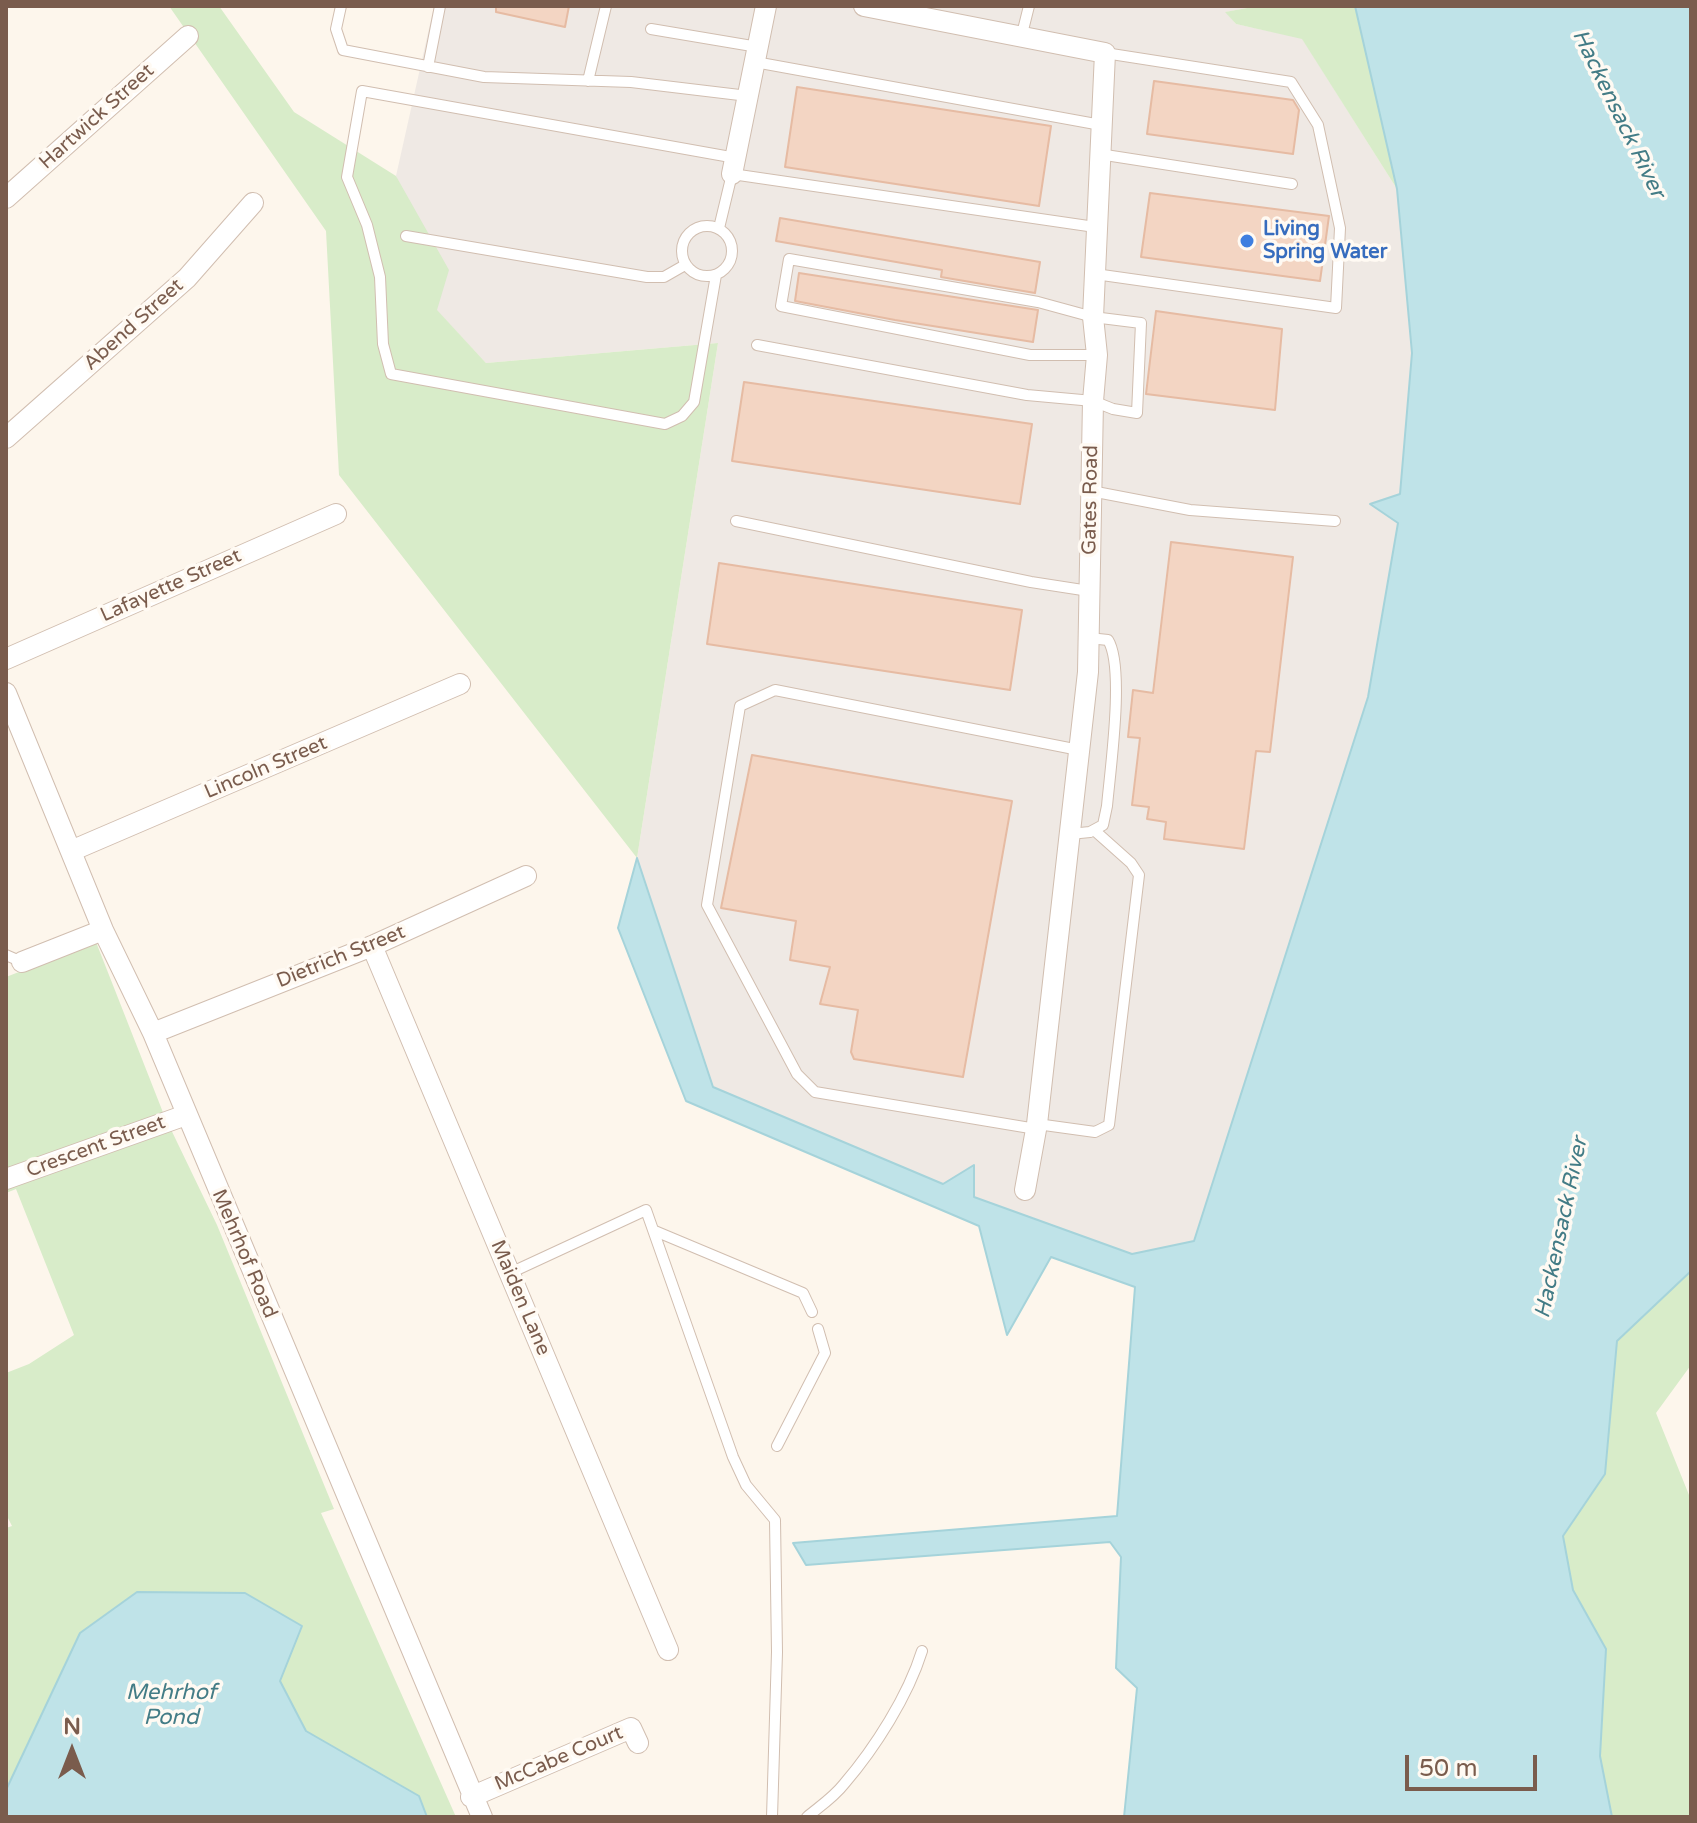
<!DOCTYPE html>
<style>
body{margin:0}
#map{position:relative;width:1697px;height:1823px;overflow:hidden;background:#fdf6ec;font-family:"Varela Round",sans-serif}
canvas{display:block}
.frame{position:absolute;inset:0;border:8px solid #7a5c4d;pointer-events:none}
.north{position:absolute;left:32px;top:1711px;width:80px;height:80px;-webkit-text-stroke:6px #fffaf3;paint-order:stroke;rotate:0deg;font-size:22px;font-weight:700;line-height:32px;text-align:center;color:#7a5c4d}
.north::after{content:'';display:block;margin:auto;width:28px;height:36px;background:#7a5c4d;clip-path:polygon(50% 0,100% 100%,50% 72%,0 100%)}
.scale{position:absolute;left:1405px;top:1755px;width:132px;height:36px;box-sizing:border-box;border:4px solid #7a5c4d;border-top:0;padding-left:10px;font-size:24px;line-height:28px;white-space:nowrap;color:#7a5c4d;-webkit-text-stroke:6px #fffaf3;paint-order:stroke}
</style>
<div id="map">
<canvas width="1697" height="1823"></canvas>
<div class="frame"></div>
<div class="north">N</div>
<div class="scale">50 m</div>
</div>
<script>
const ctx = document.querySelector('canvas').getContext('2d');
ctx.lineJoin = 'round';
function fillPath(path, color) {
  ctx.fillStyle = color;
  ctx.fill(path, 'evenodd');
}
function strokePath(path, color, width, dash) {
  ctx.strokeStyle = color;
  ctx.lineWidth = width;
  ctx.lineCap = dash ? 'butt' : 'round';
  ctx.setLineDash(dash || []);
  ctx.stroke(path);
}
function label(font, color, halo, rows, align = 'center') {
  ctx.font = font + ' "Varela Round",sans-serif';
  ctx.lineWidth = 7;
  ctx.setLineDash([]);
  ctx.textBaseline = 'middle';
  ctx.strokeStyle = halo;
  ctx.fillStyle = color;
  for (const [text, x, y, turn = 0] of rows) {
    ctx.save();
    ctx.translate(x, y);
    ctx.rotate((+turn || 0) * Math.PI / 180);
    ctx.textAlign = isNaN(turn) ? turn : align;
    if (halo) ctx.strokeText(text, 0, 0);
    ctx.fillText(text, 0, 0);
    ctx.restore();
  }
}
fillPath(new Path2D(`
 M434,6H1258L1226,12L1236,24L1302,38L1397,189L1412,353L1400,494L1371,504L1398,523L1368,697L1194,1241L1132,1254L974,1197L713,1087L637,858L718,343L486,363L436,310L396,176Z`), '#efe9e4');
fillPath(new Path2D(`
 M169,6H219L294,112L396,176L449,270L437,310L486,363L718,343L637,858L339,475L326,231Z
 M1258,6H1355L1397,189L1302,39L1236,24L1225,12Z
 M96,942L164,1115L217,1225L334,1509L321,1513L456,1817H427L419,1796L306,1731L280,1681L80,1633L6,1790V1528L12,1526L6,1514V1373L29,1364L74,1335L16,1189L6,1193V977Z
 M1691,1271V1365L1656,1413L1691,1500V1817H1612L1600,1756L1606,1649L1573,1590L1563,1536L1605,1474L1617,1341Z`), '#d8ecc9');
const water = new Path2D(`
 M1355,6H1691V1271L1617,1341L1605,1474L1563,1536L1573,1590L1606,1649L1600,1756L1612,1817H1124L1137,1688L1116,1668L1121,1557L1110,1542L806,1565L793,1543L1117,1516L1135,1287L1051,1257L1007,1335L979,1226L686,1101L618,928L637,858L713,1087L943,1184L974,1165V1197L1132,1254L1194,1241L1368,697L1398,523L1370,504L1400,494L1412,353L1397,189Z
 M137,1592L245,1593L302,1626L280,1681L306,1731L419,1796L427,1817H6V1790L80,1633Z`);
fillPath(water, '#bfe3e8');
strokePath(water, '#a5d3da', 2);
const building = new Path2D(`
 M496,6H569L565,27L496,12Z
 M1154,81L1293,100L1299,110L1293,154L1147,134Z
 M797,87L1051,126L1039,206L785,167Z
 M1150,193L1329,216L1320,281L1141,257Z
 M780,218L1040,262L1035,293L941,277L942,270L776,241Z
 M799,273L1038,310L1033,342L895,320L795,301Z
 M1156,311L1282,329L1275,410L1146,394Z
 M744,382L1032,424L1020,504L732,461Z
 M1171,542L1293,557L1270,752L1256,751L1244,849L1164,839L1166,822L1147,819L1149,807L1132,805L1140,738L1128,737L1133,690L1153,693Z
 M719,563L1022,610L1010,690L707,644Z
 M752,755L1012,801L963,1077L854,1059L851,1052L858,1010L820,1004L830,967L790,960L796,921L721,908Z`);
fillPath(building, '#f3d5c3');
strokePath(building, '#e6bba3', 2);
const lane = new Path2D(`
 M341,6L336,29L343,50L484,77L631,82L748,96
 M651,29L758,47
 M1021,38L1029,6
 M755,62L1101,125
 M428,67L440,6
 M588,81L606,6
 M1099,154L1292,184
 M682 251a25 25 0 1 1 50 0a25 25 0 1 1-50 0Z
 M719,228L732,174L1095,227
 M406,236L647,277H664L685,265
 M1095,274L1336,308L1340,228L1318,125L1291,82L1105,53
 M716,275L694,402L682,416L665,424L391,374L383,344L380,277L367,225L347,177L362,91L736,158
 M757,345L1027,395L1093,401L1113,409L1137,413L1141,323L1093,317L1038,302L789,259L781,306L1030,355H1097
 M1091,491L1190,510L1335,521
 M736,521L1031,582L1089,591
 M1070,834L1090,832L1103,825L1107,806C1110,771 1125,667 1108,640L1089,638
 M6,955L22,962
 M1037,1124L1095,1132L1109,1125L1139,875L1131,863L1094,830
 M1036,1129L815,1092L797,1074L707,905L740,706L775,690L1079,750
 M655,1231L803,1293L812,1312
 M510,1273L646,1210L733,1457L746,1485L775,1520L777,1652L772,1817
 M777,1446L825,1353L818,1329
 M807,1817C819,1807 834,1797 844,1784C875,1748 908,1696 922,1651`);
const street = new Path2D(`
 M864,6L1105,53L1093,317L1097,355L1093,401L1088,672L1037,1124L1025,1190
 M732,174L766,6
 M6,198L188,36
 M6,438L187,278L253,203
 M6,659L336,514
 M6,693L103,930L153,1033L482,1817
 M71,851L460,684
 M372,946L668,1650
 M22,962L103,930
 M153,1033L372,946L526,876
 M6,1179L186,1115
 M471,1797L631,1728L638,1743`);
strokePath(lane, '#d1beb0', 12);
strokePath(street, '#d1beb0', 22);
strokePath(lane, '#fff', 10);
strokePath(street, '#fff', 20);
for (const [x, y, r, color] of [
 [1247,241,8,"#3f7fe0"]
]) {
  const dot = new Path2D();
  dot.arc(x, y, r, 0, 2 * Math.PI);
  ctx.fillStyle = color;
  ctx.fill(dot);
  strokePath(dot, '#fffaf3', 3);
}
label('20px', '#7a5c4d', '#fffaf3', [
 ["Hartwick Street",97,117,-42],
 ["Abend Street",134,325,-42],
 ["Gates Road",1091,500,-89],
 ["Lafayette Street",171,586,-24],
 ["Lincoln Street",266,768,-23],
 ["Dietrich Street",341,957,-22],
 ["Crescent Street",96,1147,-20],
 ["Mehrhof Road",244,1254,67],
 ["Maiden Lane",520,1298,67],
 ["McCabe Court",559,1759,-23]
]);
label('bold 20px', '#366cbe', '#fffaf3', [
 ["Living",1263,230],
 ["Spring Water",1263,253]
], 'left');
label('italic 22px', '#437c86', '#fffaf3', [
 ["Hackensack River",1618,114,64],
 ["Hackensack River",1562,1228,-78],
 ["Mehrhof",171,1693],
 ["Pond",171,1718]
]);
</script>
